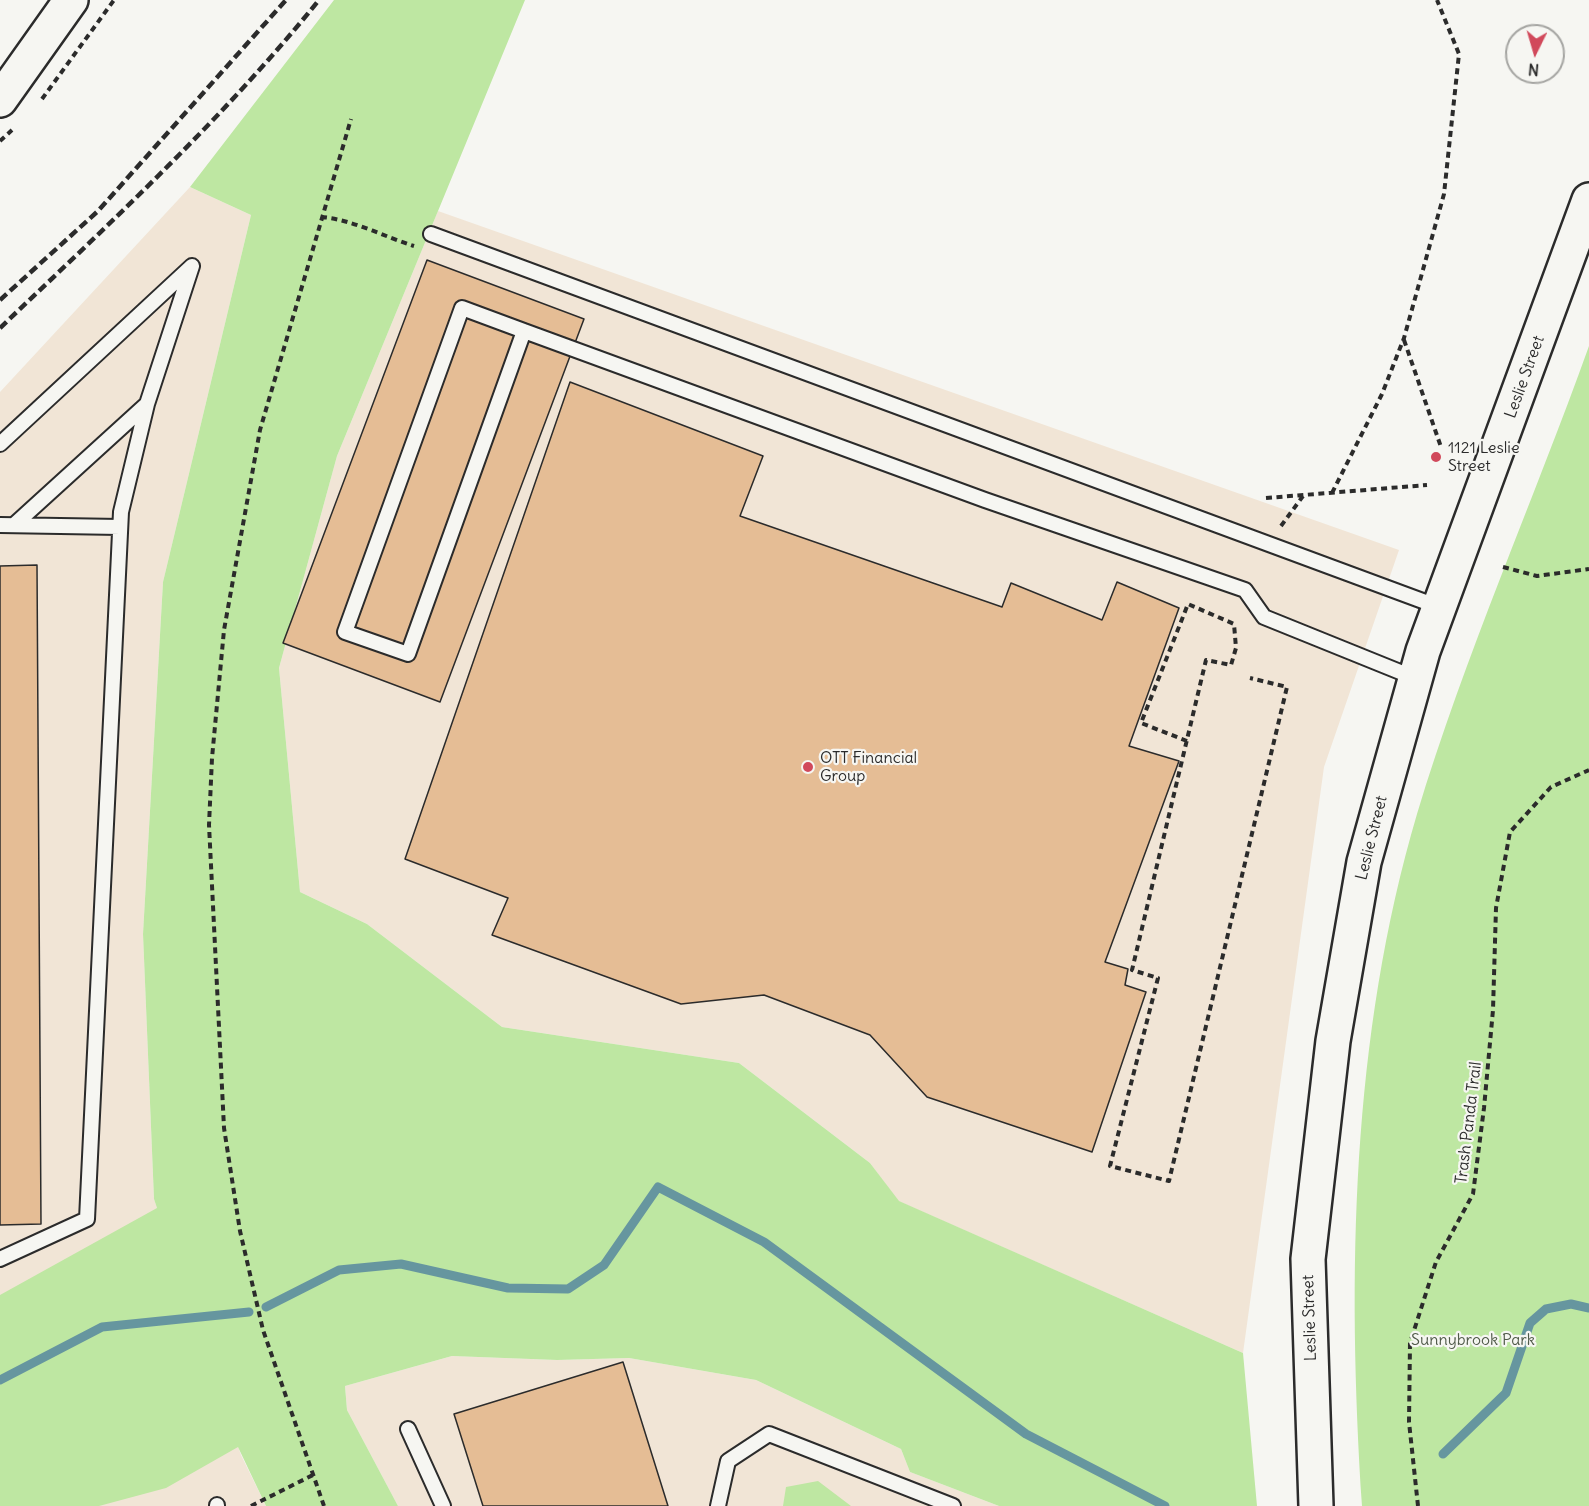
<!DOCTYPE html>
<style>
body{margin:0}
#map{position:relative;width:1589px;height:1506px;overflow:hidden;background:#f6f6f2;font-family:Delius,sans-serif}
canvas{display:block}
.north{position:absolute;left:1505px;top:24px;width:60px;height:60px;box-sizing:border-box;background:#f6f6f2;border:2px solid #a5a5a2;border-radius:50%;rotate:185deg;font-size:16px;font-weight:700;line-height:24px;text-align:center;color:#2b2b2b}
.north::after{content:'';display:block;margin:auto;width:21px;height:27px;background:#d1495b;clip-path:polygon(50% 0,100% 100%,50% 72%,0 100%)}
</style>
<div id="map">
<canvas width="1589" height="1506"></canvas>
<div class="north">N</div>
</div>
<script>
const ctx = document.querySelector('canvas').getContext('2d');
ctx.lineJoin = 'round';
function fillPath(path, color) {
  ctx.fillStyle = color;
  ctx.fill(path, 'evenodd');
}
function strokePath(path, color, width, dash) {
  ctx.strokeStyle = color;
  ctx.lineWidth = width;
  ctx.lineCap = dash ? 'butt' : 'round';
  ctx.setLineDash(dash || []);
  ctx.stroke(path);
}
function label(font, color, halo, rows, align = 'center') {
  ctx.font = font + ' Delius,sans-serif';
  ctx.lineWidth = 4.5;
  ctx.setLineDash([]);
  ctx.textBaseline = 'middle';
  ctx.strokeStyle = halo;
  ctx.fillStyle = color;
  for (const [text, x, y, turn = 0] of rows) {
    ctx.save();
    ctx.translate(x, y);
    ctx.rotate((+turn || 0) * Math.PI / 180);
    ctx.textAlign = isNaN(turn) ? turn : align;
    if (halo) ctx.strokeText(text, 0, 0);
    ctx.fillText(text, 0, 0);
    ctx.restore();
  }
}
fillPath(new Path2D(`
 M190,187L251,215L163,582L143,934L154,1199L241,1455L266,1506H0V392Z
 M438,211L1399,550L1324,767L1243,1353L898,1201L870,1163L739,1063L502,1027L367,924L300,892L279,668L337,456Z
 M452,1356L557,1360L629,1358L756,1380L901,1449L910,1472L999,1506H398L347,1410L345,1386Z`), '#f1e5d6');
fillPath(new Path2D(`
 M334,0H525L337,456L279,668L300,892L367,924L502,1027L739,1063L870,1163L899,1201L1243,1353L1257,1506H999L910,1472L901,1449L756,1380L629,1358L557,1360L452,1356L345,1386L347,1410L398,1506H266L238,1447L166,1488L99,1506H0V1295L157,1208L154,1199L143,934L163,582L251,215L190,187Z
 M1589,346V1506H1362C1347,1275 1351,1037 1417,814C1465,655 1533,502 1589,346Z
 M818,1481L851,1506H783L786,1487Z`), '#bee7a2');
strokePath(new Path2D(`
 M266,1307L339,1270L401,1264L508,1288L568,1289L604,1265L658,1187L764,1242L1026,1434L1165,1506
 M0,1380L102,1327L249,1312
 M1443,1454L1506,1393L1530,1323L1546,1309L1571,1304L1589,1308`), '#66969f', 9);
const building = new Path2D(`
 M427,260L584,319L440,702L283,643Z
 M570,382L763,456L740,516L1002,607L1011,583L1102,620L1117,582L1179,608L1129,746L1179,761L1105,962L1128,969L1125,985L1146,992L1092,1152L927,1097L870,1035L764,995L681,1004L492,935L508,898L405,859Z
 M37,565L41,1224L0,1225V566Z
 M623,1362L668,1506H483L454,1414Z`);
fillPath(building, '#e5bd95');
strokePath(building, '#2b2b2b', 1.5);
const service = new Path2D(`
 M431,234L1439,607
 M524,331L462,308L345,632L408,654L524,331L985,500L1245,590L1264,617L1415,678
 M0,444L192,266L147,404L121,512L87,1219L0,1259
 M0,525L120,527
 M14,525L147,404
 M408,1429L443,1506
 M217,1505V1506
 M718,1506L728,1461L769,1434L953,1506`);
const tertiary = new Path2D(`
 M0,100L71,0`);
const secondary = new Path2D(`
 M1316,1506L1308,1259L1333,1041L1364,862L1423,651L1589,200`);
strokePath(service, '#2b2b2b', 18);
strokePath(tertiary, '#2b2b2b', 38);
strokePath(secondary, '#2b2b2b', 38);
strokePath(new Path2D(`
 M42,99L114,0
 M0,141L12,130
 M321,217C351,219 385,237 414,246
 M1404,340L1441,447
 M1332,493L1382,394L1404,338L1444,194L1459,54L1437,0
 M1266,498L1427,485
 M1281,526L1303,496
 M1503,567L1537,576L1589,569
 M1187,741L1141,723L1188,604L1234,624L1236,648L1231,665L1206,660L1132,970L1158,978L1110,1166L1169,1181L1287,687L1250,678
 M251,1506L313,1475
 M324,1506L263,1330L240,1231L224,1128L209,825L212,758L224,630L260,430L351,119
 M1418,1506L1409,1422L1410,1343L1436,1262L1473,1194L1484,1108L1493,1010L1496,908L1510,832L1551,787L1589,770`), '#2b2b2b', 4, [6, 4.5]);
strokePath(service, '#f6f6f2', 14);
strokePath(tertiary, '#f6f6f2', 33);
strokePath(secondary, '#f6f6f2', 33);
strokePath(new Path2D(`
 M0,300L98,211L286,0
 M0,328C110,223 223,119 319,0`), '#2b2b2b', 4.5, [9, 4.5]);
for (const [x, y, r, color] of [
 [1436,457,6,"#d1495b"],
 [808,767,6,"#d1495b"]
]) {
  const dot = new Path2D();
  dot.arc(x, y, r, 0, 2 * Math.PI);
  ctx.fillStyle = color;
  ctx.fill(dot);
  strokePath(dot, '#f6f6f2', 2);
}
label('16px', '#2b2b2b', '#f6f6f2', [
 ["Leslie Street",1525,377,-70],
 ["Leslie Street",1372,838,-76],
 ["Trash Panda Trail",1469,1123,-83],
 ["Leslie Street",1310,1318,-92]
]);
label('16px', '#2b2b2b', '#f6f6f2', [
 ["1121 Leslie",1448,448],
 ["Street",1448,466],
 ["OTT Financial",820,758],
 ["Group",820,776]
], 'left');
label('16px', '#505a49', '#f6f6f2', [
 ["Sunnybrook Park",1473,1340]
]);
</script>
